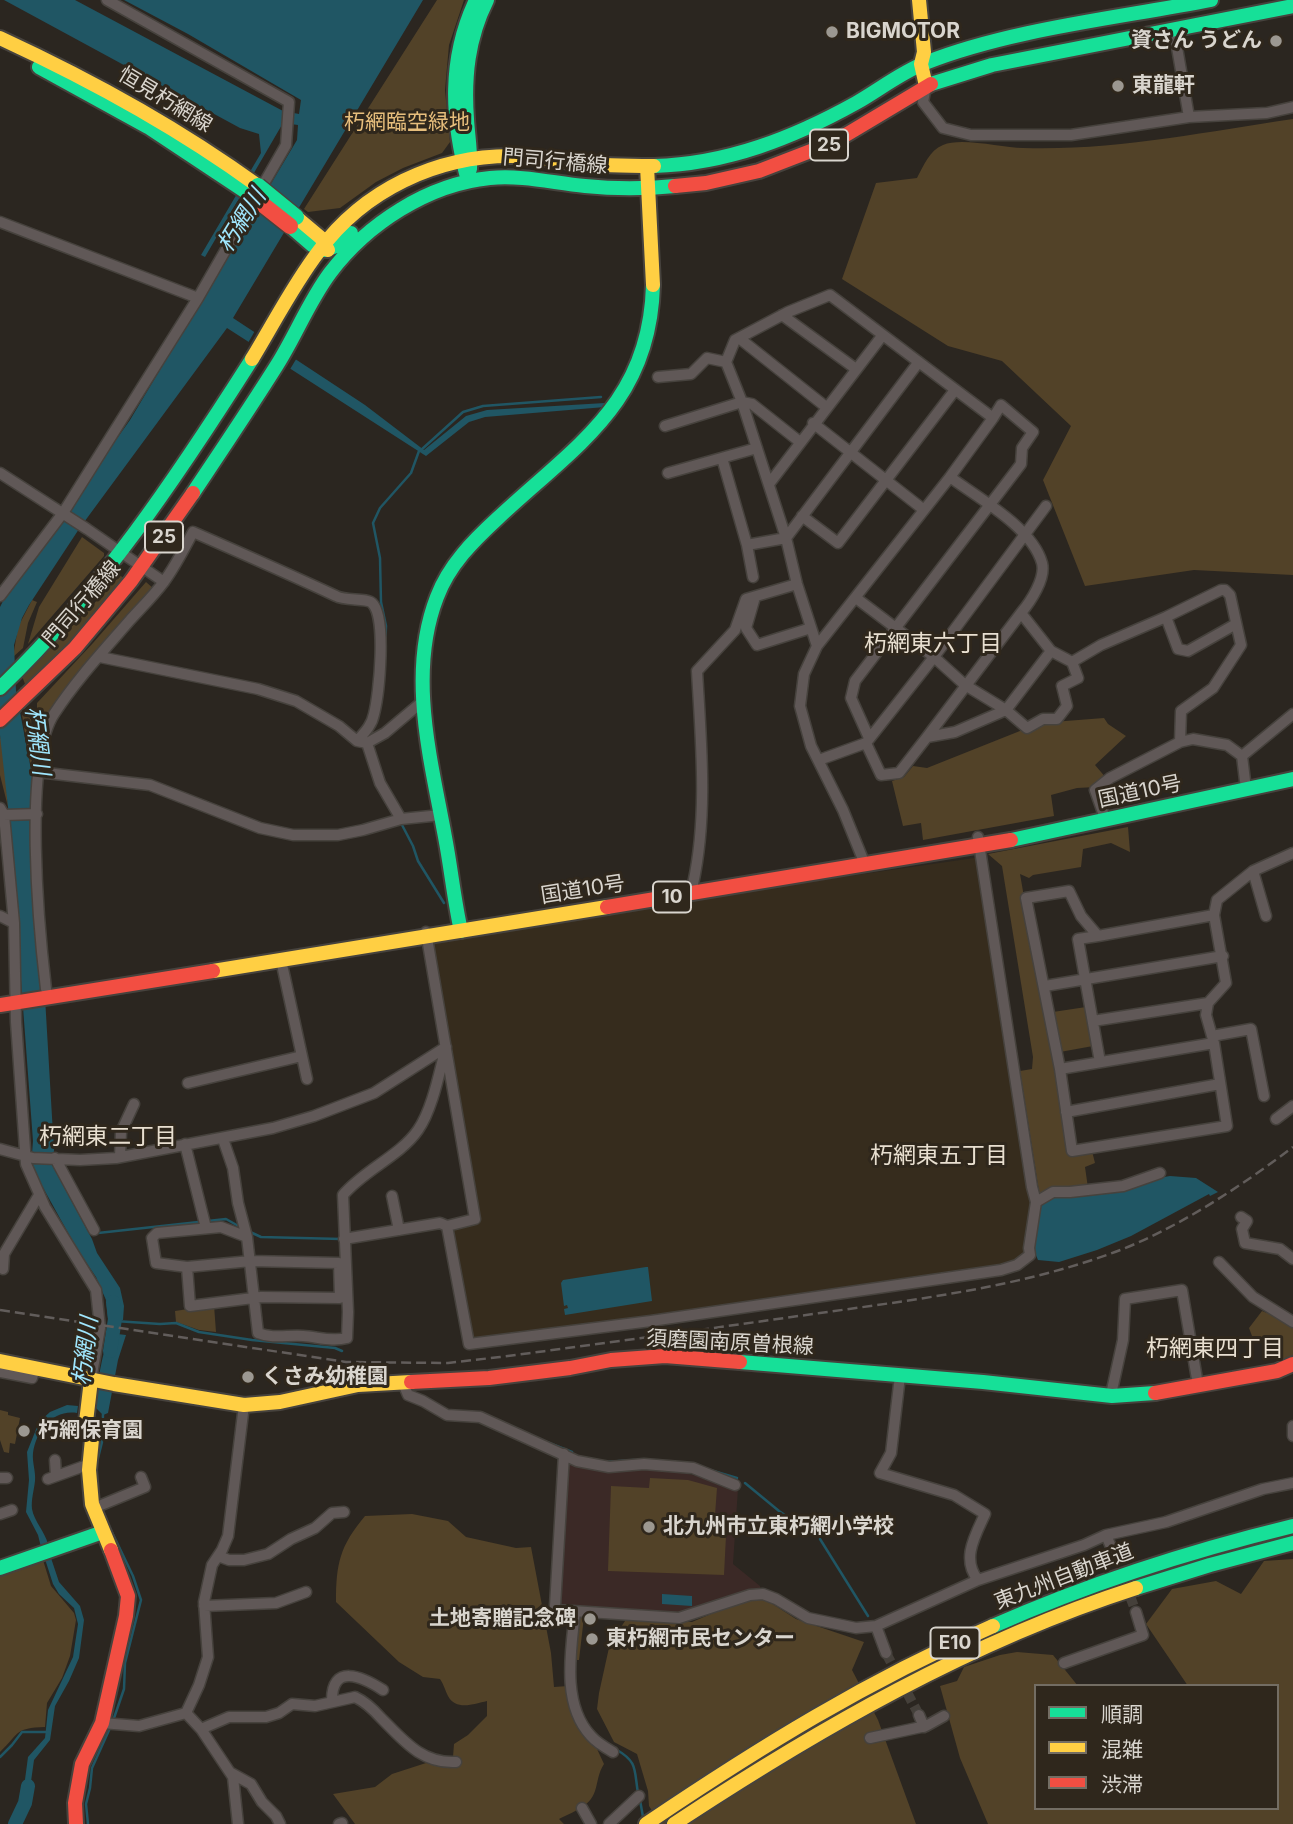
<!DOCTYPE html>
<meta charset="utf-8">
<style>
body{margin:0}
#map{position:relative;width:1293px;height:1824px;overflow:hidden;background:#2b2620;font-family:Inter,"Noto Sans JP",sans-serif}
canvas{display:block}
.legend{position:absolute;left:1034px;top:1684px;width:245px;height:126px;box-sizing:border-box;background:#2f271c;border:2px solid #736d63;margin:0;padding:9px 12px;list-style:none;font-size:21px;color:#d9d5ce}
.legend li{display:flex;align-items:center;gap:14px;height:35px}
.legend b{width:35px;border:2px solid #736d63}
</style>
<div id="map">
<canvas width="1293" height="1824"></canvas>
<ul class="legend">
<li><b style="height:9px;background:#16e098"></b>順調</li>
<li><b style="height:9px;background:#ffcf43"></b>混雑</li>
<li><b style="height:9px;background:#f24e42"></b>渋滞</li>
</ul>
</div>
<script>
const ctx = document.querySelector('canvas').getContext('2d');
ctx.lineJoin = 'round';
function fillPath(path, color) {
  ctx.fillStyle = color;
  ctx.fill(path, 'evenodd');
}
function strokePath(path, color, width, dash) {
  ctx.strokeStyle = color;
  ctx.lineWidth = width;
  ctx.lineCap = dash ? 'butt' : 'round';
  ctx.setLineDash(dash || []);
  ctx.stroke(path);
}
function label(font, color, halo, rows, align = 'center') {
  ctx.font = font + ' Inter,"Noto Sans JP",sans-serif';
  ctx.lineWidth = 6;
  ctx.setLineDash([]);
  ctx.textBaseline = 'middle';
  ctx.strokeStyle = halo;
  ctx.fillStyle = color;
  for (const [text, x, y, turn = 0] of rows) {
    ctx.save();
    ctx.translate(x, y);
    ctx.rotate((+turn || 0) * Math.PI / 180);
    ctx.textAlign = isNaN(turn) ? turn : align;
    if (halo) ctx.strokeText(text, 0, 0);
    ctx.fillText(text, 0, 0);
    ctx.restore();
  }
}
fillPath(new Path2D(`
 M981,857L1036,1202L1029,1248L1017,1265L469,1344L447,1226L474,1220L427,937Z`), '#362c1d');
fillPath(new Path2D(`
 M570,1465L599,1470L634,1469L679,1472L706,1478L738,1489L733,1564L760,1586L761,1592L691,1616L560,1608L558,1605L567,1469Z`), '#3b2926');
fillPath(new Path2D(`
 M437,0H464L449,45L445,90L450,142L442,153L403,168L376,182L340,208L308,212L304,209Z
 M1293,119V575L1194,570L1085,586L1043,480L1071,426L1002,361L948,346L842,279L876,183L917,178C924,165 929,151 943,145C962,137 1002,148 1023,148C1113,151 1204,132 1293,119Z
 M82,537L104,553V556L28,644L39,607Z
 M118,574L125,579C93,618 58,656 21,690L20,688L25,684L22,676L93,605Z
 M146,582L154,589L124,619L53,709L37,762V703L93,643Z
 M32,600L37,602L28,623L23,648L13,657L18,627Z
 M31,708L32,775L22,715Z
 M1104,718L1108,724L1126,736L1095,765L1107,779L1096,787L1077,788L1051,795L1054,816L923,840L921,823L903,826L892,781L904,777L913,766L927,768L1040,723Z
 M0,735L4,751L8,807L0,775Z
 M1128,827L1130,852L1111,843L1083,849L1081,867L1033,875L1029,878L1020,874L1069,1154L1092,1151L1095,1163L1085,1167L1088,1188L1040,1198L1020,1071L1032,1069L1033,1057L1002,866L988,854Z
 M1086,1007L1093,1046L1060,1052L1053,1012Z
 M214,1305L216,1332L199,1330L176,1322L175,1311Z
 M1262,1311L1267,1313L1269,1311L1293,1327V1358L1280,1363L1276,1352L1252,1336L1249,1328Z
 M0,1410L8,1412V1415L20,1418L15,1444L10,1443L9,1453L4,1452L0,1440Z
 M650,1478L688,1480L717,1488L715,1515L727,1516L724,1575L608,1571L611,1486L649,1488Z
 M412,1514L448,1521L466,1537L516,1548L531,1547L551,1653L554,1687L568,1686L604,1764C598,1773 598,1782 595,1791C590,1807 572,1812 559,1819L564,1824H355L333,1794L375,1787L392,1774L426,1763L447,1766L453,1757L454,1744L468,1735L487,1716V1701C474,1704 456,1711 448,1696C445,1690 444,1685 440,1679L423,1677L399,1662L336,1602C336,1563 340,1546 365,1516Z
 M1293,1559V1824H988L960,1758L940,1686L957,1681L964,1667L1000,1655L1017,1652L1053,1655L1078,1686H1036V1808H1277V1686H1188L1146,1624L1172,1589L1216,1581L1241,1594L1264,1561Z
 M43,1560L51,1586L74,1613L76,1620L70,1656L62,1678L47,1703L45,1727C14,1728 20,1733 0,1752V1575Z
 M756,1598L768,1601L796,1619L864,1642L852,1670L878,1720L916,1824H661L649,1806L648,1791L637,1754L614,1742L597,1709L599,1693L612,1634L617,1633L627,1618L692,1622L739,1602Z
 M579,1617H584L579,1660H574Z`), '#524228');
fillPath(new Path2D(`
 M4,0H75L283,111L299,114L301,100L188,34L124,0H423L233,318L365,405L424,450L466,416L487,410L605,403V407L485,417L469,422L426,456L227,328L79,529L29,605L22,618L14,645L16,691L32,775L54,1151L51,1163L92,1239L97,1253L120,1288L124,1306L123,1320L108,1319L106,1300L96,1277L77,1249L31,1166L33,1141L8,807L0,735V607L6,595L130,420L297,140L298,125L283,123L205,257L201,255L261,153L259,134L240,128Z
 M1170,1176L1196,1178L1218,1192L1210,1196L1209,1194L1131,1236L1097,1250L1059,1262L1038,1260L1033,1248L1041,1203L1053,1196Z
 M646,1267H648L652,1301L565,1315L564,1309L568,1308L567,1305L564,1306L561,1283L563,1280Z
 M109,1333L126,1335L118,1360L108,1413L103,1415L95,1407C97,1381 102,1358 109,1333Z
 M67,1405L78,1406L77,1413C53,1409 36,1431 33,1453C32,1462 36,1472 35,1481C34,1490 31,1500 32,1509C34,1521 45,1532 48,1544L41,1547L38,1535L26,1512L29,1480L27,1452L39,1422L50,1412Z
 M51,1558L59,1582L80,1606L84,1620L79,1658L69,1681L55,1706L50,1740L34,1760L28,1803L22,1802L28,1757L45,1738L48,1710L73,1657L78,1624L74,1608L59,1594L53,1584L45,1559Z
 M662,1594L692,1596V1606L662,1604Z`), '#205664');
fillPath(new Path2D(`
 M256,329L298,356L289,371L248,343Z`), '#2b2620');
strokePath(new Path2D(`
 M421,450L463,412L483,406L601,397
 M385,652L386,626L381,602L380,558L373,523L380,508L411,473L419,451
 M401,823L413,846L418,861L444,903
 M248,1231L261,1237L341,1239
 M98,1233L226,1219L242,1228
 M115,1321L160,1324L176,1323L199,1332L252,1340L335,1348L342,1351
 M539,1439L572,1452
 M97,1462L102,1442L103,1414
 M606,1462L634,1460
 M710,1470L737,1478
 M745,1483L779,1511L814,1535
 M109,1526L133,1576L141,1600L125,1663L124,1689L113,1721
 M820,1539L868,1616
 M617,1750C638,1762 634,1770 638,1793
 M0,1757L12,1745L22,1732H49
 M640,1800L643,1817
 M88,1824L86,1804L90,1788L92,1768L110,1728`), '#205664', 2.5);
strokePath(new Path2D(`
 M110,1351L115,1319L113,1302
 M15,1824L25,1803L28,1786`), '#205664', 14);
strokePath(new Path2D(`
 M1114,1554L1136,1612
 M886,1653L919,1715`), '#45403a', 10, [10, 5]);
const street = new Path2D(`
 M1174,30L1189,117
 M926,86L923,102L943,128L971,135H1071L1189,117L1267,113L1293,107
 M0,222L198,298
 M782,315L856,369
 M739,338L826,407
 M658,377L691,374L707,358L726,362
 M813,423L924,510
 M665,426L742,402L752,404L800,442
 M722,458L747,545L786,538L918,363
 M0,473L87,529L164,582
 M668,473L757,448
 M950,477C978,498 1032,527 1042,563C1046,578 1031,601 1021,613L1051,651L1072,662L1101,645L1166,617L1221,590H1225L1230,595L1241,645L1213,688L1181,711L1180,742
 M769,484L882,336
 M802,516L838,543L955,390
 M747,545L753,577
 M0,596L63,513L198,298L286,145L289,102L107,0
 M755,597L746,628L757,645L811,628
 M856,598L934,657L965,685L1006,710L1027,728L1043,719H1057L1067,706L1062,686L1078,678L1072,662
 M1166,617L1178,649L1188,651L1236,624
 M817,646L797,584L786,538L742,402L726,362L735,340L788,312L830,295L993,418L950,477L817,646L804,674L800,706L811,746L843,810L862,857
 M100,657L258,689L296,701L339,726L357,741L367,743L385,733L423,701
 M927,737L1021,613
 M869,738L851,698L855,681L1021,464L1022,448L1033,432L1001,405L993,418
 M367,743L380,783L401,819
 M866,743L881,775L899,773L927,737L955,732L1006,710L1051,651
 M1242,756L1293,714
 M819,760L866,743L934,657L1046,506
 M38,772L150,785L260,828L293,835H338L363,830L401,819L441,815
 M0,808L4,815L14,923L16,1022L26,1164L45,1207L96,1290L100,1328L91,1380
 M4,815L37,814
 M1106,821L1095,790L1110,778L1180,742L1193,739L1227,745L1242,756L1246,789
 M1253,871L1266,916
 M693,884C708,815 701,742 697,671L735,630L746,599L797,584
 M1214,915L1098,936L1081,916L1069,891L1026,898L1060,1069L1072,1151L1227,1126L1214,1043L1206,1015L1208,1003L1226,983L1214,915L1217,900L1253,871L1293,853
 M0,916L14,923
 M426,932L475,1219L447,1226L469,1344L651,1321L1001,1270L1017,1265L1030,1255L1029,1248L1036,1202L1032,1187L978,837
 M1098,936L1078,939L1100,1062
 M281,960L307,1079
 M1045,986L1223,956
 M46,989C39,930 23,761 54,714C76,680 105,649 131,619C142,607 154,595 163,583C175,567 184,549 193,532C241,553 289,574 336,596C345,601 367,598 372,603C387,617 379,694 374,714C372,725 365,732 357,741
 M1093,1021L1208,1003
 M1212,1036L1251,1029L1264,1096
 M1060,1069L1214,1043
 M188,1083L302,1056
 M1066,1112L1220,1084
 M1276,1119L1293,1106
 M223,1139L233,1168L238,1203L247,1237L258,1333C273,1339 287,1335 303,1336C318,1337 332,1342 347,1338
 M185,1144L206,1228
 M0,1149L33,1158L80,1160L116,1158L273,1128L314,1116L374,1093L446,1047
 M120,1157L121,1132L134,1104
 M55,1158L94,1230
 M392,1196L399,1230
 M1036,1202L1053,1192H1070L1123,1186L1160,1173
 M1241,1217L1247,1221L1242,1229L1245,1243L1280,1249L1293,1259
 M344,1239L440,1223L447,1226
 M1219,1262L1253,1297L1293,1322
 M187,1267L190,1306L261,1297L340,1298L339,1263L251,1261L187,1267L156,1263L152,1238L157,1233L221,1227L247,1237
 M3,1269L4,1254L39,1195
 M347,1338L348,1312L343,1195C364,1170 400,1156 418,1130C432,1110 439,1074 445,1051
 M0,1372L32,1378L35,1368
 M900,1376L891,1453L880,1473L954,1495L985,1514C975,1536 961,1559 978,1580
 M403,1383L408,1395L423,1401L447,1415L480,1417L577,1461L609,1467L644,1464L693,1468L735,1485
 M1112,1396V1390L1123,1340L1125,1299L1182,1290L1198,1385
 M1293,1426V1436
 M564,1454L555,1606L557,1610L679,1618L750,1595L763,1594L776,1599L808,1618L856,1628L876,1626L978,1580L1084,1545L1106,1535L1166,1522L1263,1489L1293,1483
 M55,1460L56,1476
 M0,1478H7
 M48,1479L90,1464
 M94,1508L145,1487L141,1477
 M0,1514L12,1510
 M1106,1535L1114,1554
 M218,1556L229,1560H244L268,1554L291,1539L315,1528L332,1513L344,1512
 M204,1606L276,1603L306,1592
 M575,1612C571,1650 561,1704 591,1736C597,1743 606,1748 613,1752
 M876,1626L886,1653
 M1064,1663L1143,1635L1136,1612
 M332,1702C331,1662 363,1677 383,1690
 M186,1713L201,1729L233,1777L238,1824
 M919,1715L924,1727
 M102,1723L139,1726L186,1713L199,1685L208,1657L204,1602L212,1565L222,1550L228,1536L244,1405
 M201,1729L229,1717H266L279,1713L292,1704L315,1706L355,1697C366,1702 373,1709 381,1718C404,1741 422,1764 456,1762
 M870,1738L926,1726L944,1716
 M231,1773L251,1784L262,1802L276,1816L280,1824
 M582,1808L591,1824
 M339,1824L342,1823
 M609,1824L639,1796`);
const fast = new Path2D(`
 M39,67L148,127L252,196
 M931,84L992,65L1293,6
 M654,166C727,164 793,138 856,103C879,90 900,73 925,63C1011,29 1119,18 1211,0
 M470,169C471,152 468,136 467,119C464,77 468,38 487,0
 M468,181C451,119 448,59 476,0
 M290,226L312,245L324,250L339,245L351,233
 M193,493C221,451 250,408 277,365C296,335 309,301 330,273C367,224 428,184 490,178C523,175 553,183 585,186C614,189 645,189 675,186
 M0,688C101,591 177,477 252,359
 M1011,840L1293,779
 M461,931C454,900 451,868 445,837C431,760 407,674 437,597C449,565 473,541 498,518C576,445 650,403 653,285
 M740,1362L983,1382L1112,1396L1155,1393
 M0,1568L103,1532
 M1136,1588L1210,1565L1293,1543
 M993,1626C1090,1583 1190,1551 1293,1526`);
const slow = new Path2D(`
 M919,0L924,52L921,64L926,86
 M0,38C91,80 177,127 258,186
 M647,166L653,285
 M296,217L321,238L328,250
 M252,359C274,323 293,285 319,251C364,190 436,156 511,156C535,156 557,161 580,163C605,166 630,166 654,166
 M213,971L607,907
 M0,1361L114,1384L244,1405L280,1402L358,1385L411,1382
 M91,1380L86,1422L92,1439L89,1470L92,1504L111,1550
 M646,1824C760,1747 867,1681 993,1626
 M674,1824C818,1729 971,1641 1136,1588`);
const jam = new Path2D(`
 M675,186L706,183L759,171L834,142L931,84
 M0,720L75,648L131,581L193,493
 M607,907L1011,840
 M0,1005L213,971
 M411,1382L489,1378L570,1368L611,1360L665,1356L740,1362
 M1155,1393L1277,1371L1293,1364
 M76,1824L75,1803L82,1764L102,1723L126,1616L128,1596L111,1550`);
strokePath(street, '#46423d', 13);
strokePath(fast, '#46423d', 18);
strokePath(slow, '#46423d', 18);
strokePath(jam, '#46423d', 18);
strokePath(street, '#605857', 10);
strokePath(fast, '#16e098', 14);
strokePath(slow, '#ffcf43', 14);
strokePath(jam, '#f24e42', 14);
strokePath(new Path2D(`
 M0,1310L346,1362L448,1363L500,1357C607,1343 714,1328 820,1313C920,1299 1020,1287 1115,1252C1175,1230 1243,1185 1293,1147`), '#625d5b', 2.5, [10, 5]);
const fastBridge = new Path2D(`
 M258,186L296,217`);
const jamBridge = new Path2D(`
 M252,196L290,226`);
strokePath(fastBridge, '#46423d', 19, []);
strokePath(jamBridge, '#46423d', 19, []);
strokePath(fastBridge, '#16e098', 16);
strokePath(jamBridge, '#f24e42', 16);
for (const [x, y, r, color] of [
 [832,32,7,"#9c9891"],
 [1276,41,7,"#9c9891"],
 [1118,86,7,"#9c9891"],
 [248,1377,7,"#9c9891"],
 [24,1431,7,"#9c9891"],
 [649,1527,7,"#9c9891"],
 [590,1619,7,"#9c9891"],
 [592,1639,7,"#9c9891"]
]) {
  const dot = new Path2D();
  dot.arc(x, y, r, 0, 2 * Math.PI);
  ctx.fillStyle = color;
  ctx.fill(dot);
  strokePath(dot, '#2f271c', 2.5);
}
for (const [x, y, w] of [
 [829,145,38],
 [164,537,38],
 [672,897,38],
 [955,1643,49]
]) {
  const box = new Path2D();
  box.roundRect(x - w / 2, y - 15.5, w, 31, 5);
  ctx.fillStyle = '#2f271c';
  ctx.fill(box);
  strokePath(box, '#d9d5ce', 2);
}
label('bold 19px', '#d9d5ce', null, [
 ["25",829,145],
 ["25",164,537],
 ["10",672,897],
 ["E10",955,1643]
]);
label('bold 21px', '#d9d5ce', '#2f271c', [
 ["BIGMOTOR",846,32],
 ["資さん うどん",1262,41,"right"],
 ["東龍軒",1132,86],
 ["くさみ幼稚園",262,1377],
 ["朽網保育園",38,1431],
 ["北九州市立東朽網小学校",663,1527],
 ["土地寄贈記念碑",576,1619,"right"],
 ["東朽網市民センター",606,1639]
], 'left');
label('21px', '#d9d5ce', '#2f271c', [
 ["恒見朽網線",165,100,31],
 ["門司行橋線",555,162,5],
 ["門司行橋線",82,604,-49],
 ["国道10号",1140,792,-12],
 ["国道10号",583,890,-9],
 ["須磨園南原曽根線",730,1343,3],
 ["東九州自動車道",1064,1577,-21]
]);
label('21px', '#e7be7c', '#2f271c', [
 ["朽網臨空緑地",407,123]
]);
label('italic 23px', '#a0e7fe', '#2f271c', [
 ["朽網川",242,221,-58],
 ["朽網川",37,741,83],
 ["朽網川",86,1351,-83]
]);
label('23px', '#e8dfd0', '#2f271c', [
 ["朽網東六丁目",933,644],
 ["朽網東二丁目",108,1137],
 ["朽網東五丁目",939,1156],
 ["朽網東四丁目",1215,1349]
]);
</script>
